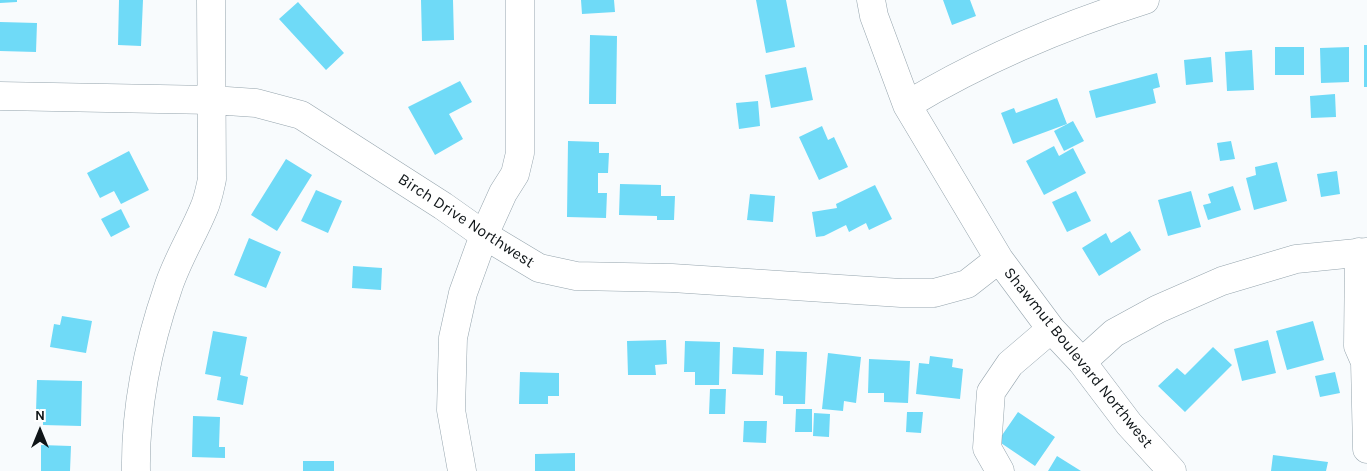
<!DOCTYPE html>
<style>
body{margin:0}
#map{position:relative;width:1367px;height:471px;overflow:hidden;background:#f8fbfd;font-family:Karla,sans-serif}
canvas{display:block}
.north{position:absolute;left:15px;top:406px;width:50px;height:50px;-webkit-text-stroke:4px #fff;paint-order:stroke;rotate:0deg;font-size:14px;font-weight:700;line-height:20px;text-align:center;color:#0f1518}
.north::after{content:'';display:block;margin:auto;width:18px;height:22px;background:#0f1518;clip-path:polygon(50% 0,100% 100%,50% 72%,0 100%)}
</style>
<div id="map">
<canvas width="1367" height="471"></canvas>
<div class="north">N</div>
</div>
<script>
const ctx = document.querySelector('canvas').getContext('2d');
ctx.lineJoin = 'round';
function fillPath(path, color) {
  ctx.fillStyle = color;
  ctx.fill(path, 'evenodd');
}
function strokePath(path, color, width, dash) {
  ctx.strokeStyle = color;
  ctx.lineWidth = width;
  ctx.lineCap = dash ? 'butt' : 'round';
  ctx.setLineDash(dash || []);
  ctx.stroke(path);
}
function label(font, color, halo, rows, align = 'center') {
  ctx.font = font + ' Karla,sans-serif';
  ctx.lineWidth = 4;
  ctx.setLineDash([]);
  ctx.textBaseline = 'middle';
  ctx.strokeStyle = halo;
  ctx.fillStyle = color;
  for (const [text, x, y, turn = 0] of rows) {
    ctx.save();
    ctx.translate(x, y);
    ctx.rotate((+turn || 0) * Math.PI / 180);
    ctx.textAlign = isNaN(turn) ? turn : align;
    if (halo) ctx.strokeText(text, 0, 0);
    ctx.fillText(text, 0, 0);
    ctx.restore();
  }
}
fillPath(new Path2D(`
 M0,0H17V2L0,3Z
 M119,0H143L141,46L118,45Z
 M421,0H453L454,40L422,41Z
 M581,0H614L615,12L582,14Z
 M756,0H786L795,47L766,53Z
 M943,0H970L976,16L952,25Z
 M298,2L344,53L326,70L279,19Z
 M0,22L37,23L36,52L0,51Z
 M590,35L617,36L616,104H589Z
 M1364,45H1367V87H1364Z
 M1275,47H1304V75H1275Z
 M1349,47V82L1321,83L1320,48Z
 M1252,50L1254,90L1227,91L1225,52Z
 M1211,57L1213,82L1186,85L1184,60Z
 M806,67L813,100L771,108L765,75Z
 M1157,73L1160,87L1153,89L1156,103L1096,118L1089,91Z
 M460,81L472,102L449,114L463,139L435,155L408,107Z
 M1335,94L1336,117L1311,118L1310,96Z
 M1057,98L1067,124L1013,144L1001,113L1014,108L1016,113Z
 M758,101L760,126L739,129L736,103Z
 M1073,121L1084,141L1064,151L1054,131Z
 M822,126L828,140L834,137L848,167L819,180L799,137Z
 M568,141L599,142V153H609L608,173H598V193H607L606,218L567,217Z
 M1231,141L1235,159L1220,161L1217,143Z
 M1054,146L1059,156L1073,148L1086,173L1044,195L1026,161Z
 M129,151L149,190L121,204L114,191L100,198L87,173Z
 M286,159L312,175L277,231L251,215Z
 M1277,162L1287,201L1254,210L1246,178L1256,175L1255,167Z
 M1337,171L1340,194L1321,197L1317,174Z
 M620,184L661,185V196H675L674,220H657V216L619,215Z
 M875,185L892,219L869,230L866,223L849,232L846,225L824,236L816,237L812,212L837,208L836,204Z
 M1233,186L1241,210L1208,220L1203,205L1211,203L1208,194Z
 M316,190L342,201L328,233L301,221Z
 M1076,191L1091,221L1067,232L1052,202Z
 M1191,191L1201,227L1168,236L1158,200Z
 M750,194L775,196L773,222L747,220Z
 M121,209L130,227L111,237L101,219Z
 M1130,231L1141,250L1099,276L1082,248L1106,233L1111,243Z
 M249,238L281,252L266,288L234,275Z
 M353,266L382,268L381,290L352,288Z
 M62,316L92,321L86,353L50,347L54,324L60,325Z
 M1313,321L1324,360L1287,370L1276,331Z
 M213,331L247,337L240,375L248,377L243,405L217,400L221,377L205,374Z
 M666,340L667,364L655,365L656,375H628L627,341Z
 M1268,340L1276,373L1242,381L1234,349Z
 M685,341L720,342L719,385H695V372H684Z
 M733,347L764,349L763,375L732,374Z
 M1213,347L1232,365L1185,412L1158,386L1177,368L1185,375Z
 M776,351L807,352L805,404H783V396L775,395Z
 M828,353L861,357L856,403L844,401L843,411L822,409Z
 M930,356L953,359L952,367L963,369L960,399L916,394L919,363L929,364Z
 M869,359L910,361L908,403L884,402V393H868Z
 M520,372L559,373V396H548V404H519Z
 M1335,372L1340,393L1320,397L1315,376Z
 M37,380L82,381L81,426L43,425V412H36Z
 M710,389H726L725,414H709Z
 M796,409H812V432H795Z
 M907,412H923L921,433L906,432Z
 M1018,412L1055,437L1035,466L998,441Z
 M814,413L830,414L829,437L813,436Z
 M193,416L220,417L219,447H225V458L192,457Z
 M744,421H767L766,443L743,442Z
 M41,445L71,446L70,471H41Z
 M575,453V471H535V454Z
 M1273,455L1328,462L1326,471H1271Z
 M1057,456L1081,471H1048Z
 M303,461H334V471H303Z`), '#6fdaf7');
const minor = new Path2D(`
 M871,0L874,16L907,105L999,259L1051,329L1082,362L1129,424L1172,471
 M0,96L212,100L256,103L301,115L443,206L484,235L539,268L576,276L672,278L901,293H934L967,284L999,259
 M907,105C982,60 1062,26 1145,0
 M1359,252L1358,346L1365,362L1367,449
 M1082,362L1114,333L1158,309L1222,281L1296,259L1367,252
 M136,471C135,409 148,346 168,288C177,260 193,235 204,208C208,199 210,188 212,179L211,0
 M462,471L451,410L453,338L463,293L484,235L503,193L515,174L520,153V0
 M1000,471L987,448L991,392L1010,364L1051,329`);
strokePath(minor, '#95a4ad', 29);
strokePath(minor, '#fff', 28);
label('16px', '#0f1518', '#fff', [
 ["Birch Drive Northwest",466,221,33],
 ["Shawmut Boulevard Northwest",1078,358,51]
]);
</script>
